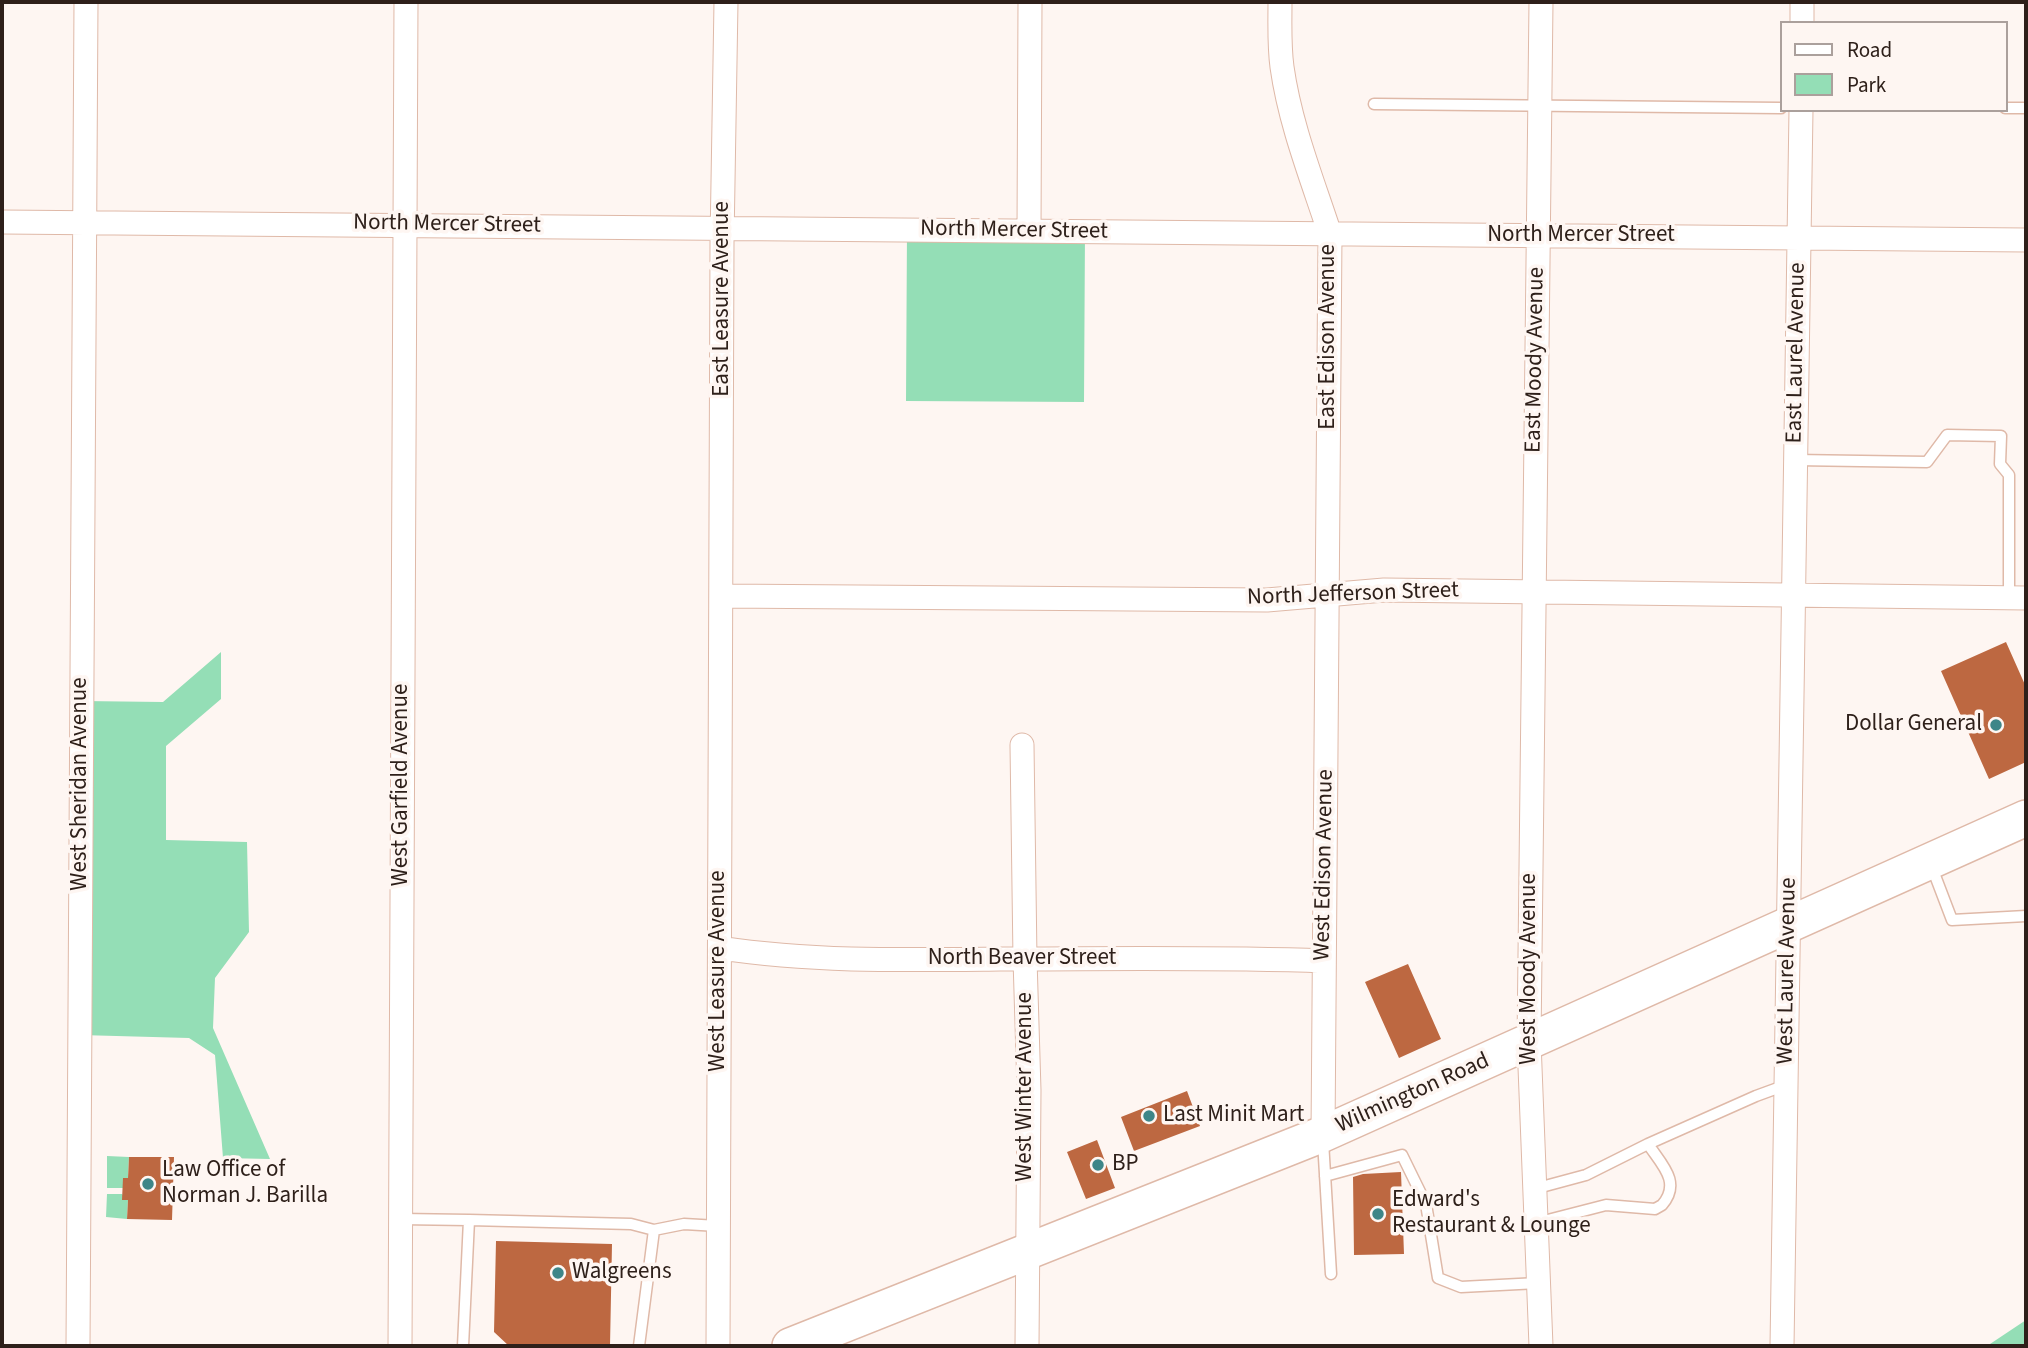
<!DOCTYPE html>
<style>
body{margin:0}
#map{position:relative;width:2028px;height:1348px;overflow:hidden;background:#fef6f2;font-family:"Source Sans 3",sans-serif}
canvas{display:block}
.frame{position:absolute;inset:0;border:4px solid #2e201a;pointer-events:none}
.legend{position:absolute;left:1780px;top:21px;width:228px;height:91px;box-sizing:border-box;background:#fef6f2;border:2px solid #aba09c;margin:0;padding:9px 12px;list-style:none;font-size:21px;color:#2e201a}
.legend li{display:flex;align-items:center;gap:14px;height:35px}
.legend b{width:35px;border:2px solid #aba09c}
</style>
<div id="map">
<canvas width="2028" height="1348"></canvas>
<div class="frame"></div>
<ul class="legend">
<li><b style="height:9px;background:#fff"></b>Road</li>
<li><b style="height:19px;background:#94deb6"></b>Park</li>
</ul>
</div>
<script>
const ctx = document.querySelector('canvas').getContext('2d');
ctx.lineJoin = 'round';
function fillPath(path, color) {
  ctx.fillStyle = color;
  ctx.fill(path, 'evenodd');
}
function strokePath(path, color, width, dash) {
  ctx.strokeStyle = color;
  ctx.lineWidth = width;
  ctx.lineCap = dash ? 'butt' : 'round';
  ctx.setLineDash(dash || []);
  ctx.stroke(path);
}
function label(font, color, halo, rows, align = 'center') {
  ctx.font = font + ' "Source Sans 3",sans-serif';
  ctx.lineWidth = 7;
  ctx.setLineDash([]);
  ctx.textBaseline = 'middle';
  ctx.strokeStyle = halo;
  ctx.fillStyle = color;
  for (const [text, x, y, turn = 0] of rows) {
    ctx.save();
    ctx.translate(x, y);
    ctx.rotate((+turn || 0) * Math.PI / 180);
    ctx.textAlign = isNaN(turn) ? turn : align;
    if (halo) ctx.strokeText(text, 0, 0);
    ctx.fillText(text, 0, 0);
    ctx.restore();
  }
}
fillPath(new Path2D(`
 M907,230L1085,231L1084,402L906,401Z
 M221,652V699L166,746V840L247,842L249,932L215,978L213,1028L270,1159L223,1158L215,1055L189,1038L80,1035L82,701L163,702Z
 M107,1156L129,1157L128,1178H123V1188H107Z
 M107,1194H122L128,1200L127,1219L106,1217Z
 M2026,1320V1346H1984L1990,1344Z`), '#94deb6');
fillPath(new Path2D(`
 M2006,642L2026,687V762L1989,779L1941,671Z
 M1408,964L1441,1039L1399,1058L1365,982Z
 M1187,1091L1200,1126L1134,1151L1121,1117Z
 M1097,1140L1115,1188L1086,1199L1067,1152Z
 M129,1157H174L172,1220L127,1219L128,1200H122L123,1178H128Z
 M1401,1172L1404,1254L1354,1255L1353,1177L1363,1174Z
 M496,1241L612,1244L610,1346H509L494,1332Z`), '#bd6841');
const service = new Path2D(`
 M1374,104L1781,108
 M2005,108H2026
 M1795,460L1927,462L1947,435L2001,436L2000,464L2009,475V597
 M1931,865L1952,920L2026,916
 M1323,1141L1331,1274
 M1325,1176L1402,1155L1426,1204L1438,1278L1461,1287L1538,1283
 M1534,1189L1586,1175L1648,1144L1756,1096L1786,1085
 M400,1219L469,1220L463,1346
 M469,1220L631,1224L654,1230
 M1536,1223L1606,1205L1655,1209L1662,1205C1682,1182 1661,1164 1648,1144
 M639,1346L654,1230L684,1224L718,1226`);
const minor = new Path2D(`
 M1280,2C1280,24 1279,45 1282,67C1290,124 1312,179 1330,234L1323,1134
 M1802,2V23
 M2,222L2026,240
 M1029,231L1030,2
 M722,596L1267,600L1384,590L2026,598
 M1022,745L1025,959L1029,1090L1027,1346
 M720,948C813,962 906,960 1000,959C1108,959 1216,957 1324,961
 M78,1346L86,2
 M400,1346L406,2
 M718,1346L722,242L726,2
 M1541,1346L1529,1042L1541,2
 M1782,1346L1801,110`);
const primary = new Path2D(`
 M790,1346L1323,1134L2026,818`);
strokePath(service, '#dfb9a8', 13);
strokePath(minor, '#dfb9a8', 25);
strokePath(primary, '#dfb9a8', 38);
strokePath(service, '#fff', 10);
strokePath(minor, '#fff', 23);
strokePath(primary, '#fff', 35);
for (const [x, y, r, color] of [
 [1996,725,7,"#3e8688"],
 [1149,1116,7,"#3e8688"],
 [1098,1165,7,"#3e8688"],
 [148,1184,7,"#3e8688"],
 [1378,1214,7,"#3e8688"],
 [558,1273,7,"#3e8688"]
]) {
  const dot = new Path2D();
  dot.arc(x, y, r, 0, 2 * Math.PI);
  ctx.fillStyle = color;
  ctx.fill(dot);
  strokePath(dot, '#fef6f2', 2.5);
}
label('23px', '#2e201a', '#fef6f2', [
 ["North Mercer Street",447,225,1],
 ["North Mercer Street",1014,231,1],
 ["North Mercer Street",1581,236],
 ["East Leasure Avenue",723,299,-90],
 ["East Edison Avenue",1329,337,-90],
 ["East Laurel Avenue",1797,353,-89],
 ["East Moody Avenue",1536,360,-89],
 ["North Jefferson Street",1353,595,-2],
 ["West Sheridan Avenue",81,784,-90],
 ["West Garfield Avenue",402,785,-90],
 ["West Edison Avenue",1325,865,-89],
 ["North Beaver Street",1022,959],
 ["West Moody Avenue",1530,969,-90],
 ["West Leasure Avenue",719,971,-90],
 ["West Laurel Avenue",1788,971,-89],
 ["West Winter Avenue",1026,1087,-90],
 ["Wilmington Road",1413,1094,-24]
]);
label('23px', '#2e201a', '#fef6f2', [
 ["Dollar General",1982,725,"right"],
 ["Last Minit Mart",1163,1116],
 ["BP",1112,1165],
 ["Law Office of",162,1171],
 ["Norman J. Barilla",162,1197],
 ["Edward's",1392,1201],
 ["Restaurant & Lounge",1392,1227],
 ["Walgreens",572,1273]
], 'left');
</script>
